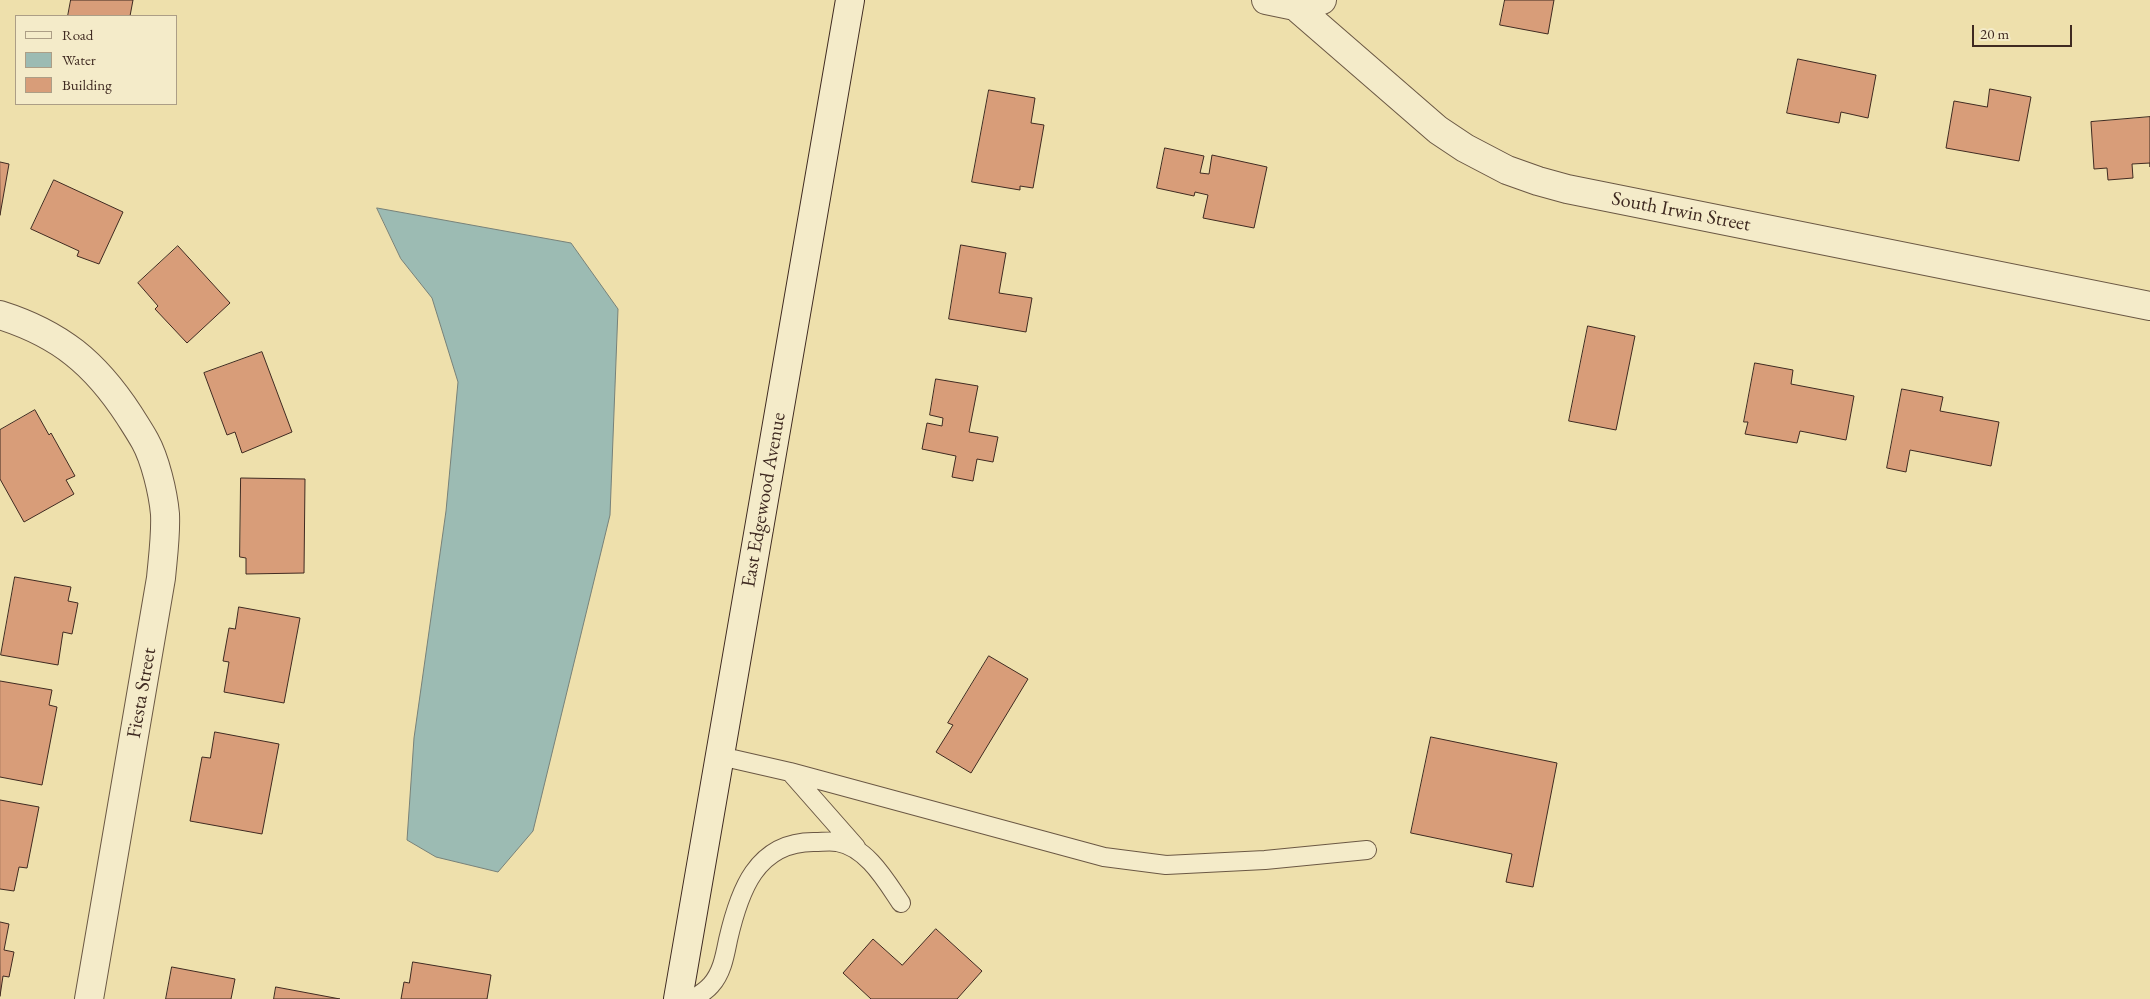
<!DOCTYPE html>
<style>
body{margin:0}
#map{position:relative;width:2150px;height:999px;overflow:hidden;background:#eee0ac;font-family:"EB Garamond",serif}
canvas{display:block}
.legend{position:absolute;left:15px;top:15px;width:162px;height:90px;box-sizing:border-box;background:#f4ebc9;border:1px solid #ac9e86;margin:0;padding:6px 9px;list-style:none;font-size:15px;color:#3f2a21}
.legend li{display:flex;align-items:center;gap:10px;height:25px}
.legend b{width:25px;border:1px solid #ac9e86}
.scale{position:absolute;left:1972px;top:25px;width:100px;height:22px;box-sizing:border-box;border:2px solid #3f2a21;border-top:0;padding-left:6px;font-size:15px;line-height:18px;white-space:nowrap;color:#3f2a21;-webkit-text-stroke:4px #f4ebc9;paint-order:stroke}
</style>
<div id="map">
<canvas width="2150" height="999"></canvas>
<ul class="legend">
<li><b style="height:6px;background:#f4ebc9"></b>Road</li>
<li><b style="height:14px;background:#9cbbb3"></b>Water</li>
<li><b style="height:14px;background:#d89d79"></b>Building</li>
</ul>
<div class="scale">20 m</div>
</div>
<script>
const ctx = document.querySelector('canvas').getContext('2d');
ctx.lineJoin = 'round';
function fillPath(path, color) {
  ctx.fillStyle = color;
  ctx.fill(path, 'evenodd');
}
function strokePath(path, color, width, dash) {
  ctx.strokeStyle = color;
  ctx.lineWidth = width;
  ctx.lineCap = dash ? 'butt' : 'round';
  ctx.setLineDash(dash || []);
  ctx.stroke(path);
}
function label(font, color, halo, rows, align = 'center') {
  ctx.font = font + ' "EB Garamond",serif';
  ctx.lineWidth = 5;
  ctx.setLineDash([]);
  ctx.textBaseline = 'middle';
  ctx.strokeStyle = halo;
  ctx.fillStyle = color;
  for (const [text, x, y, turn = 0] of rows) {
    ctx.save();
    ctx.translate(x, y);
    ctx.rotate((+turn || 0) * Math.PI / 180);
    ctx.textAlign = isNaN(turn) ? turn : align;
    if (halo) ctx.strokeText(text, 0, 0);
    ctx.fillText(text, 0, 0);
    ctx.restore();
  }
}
const water = new Path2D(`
 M377,208L571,243L618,309L610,515L533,831L498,872L436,857L407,840L414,738L446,511L458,382L432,298L401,259Z`);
fillPath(water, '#9cbbb3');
strokePath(water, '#778179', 1);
const building = new Path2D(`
 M71,0H133L130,16H68Z
 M1505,0H1554L1548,34L1500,25Z
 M1798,59L1876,75L1868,118L1841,112L1839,123L1787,113Z
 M1990,89L2031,97L2019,161L1946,148L1954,101L1987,107Z
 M989,90L1035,98L1031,123L1044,125L1033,188L1020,186V190L972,182Z
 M2150,117V167V163L2132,164L2133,178L2108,180L2107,168L2094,169L2091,122Z
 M1165,148L1204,156L1200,173L1209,174L1212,155L1267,167L1254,228L1203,218L1208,195L1195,192L1194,196L1157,188Z
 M0,162L9,164L0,215Z
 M54,180L123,212L99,264L77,256L79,251L31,229Z
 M961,245L1006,253L999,293L1032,298L1026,332L949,319Z
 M178,246L230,303L187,343L155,309L158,306L138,283Z
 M1588,326L1635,336L1616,430L1569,421Z
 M262,352L292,432L242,453L235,432L227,435L204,373Z
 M1755,363L1793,370L1791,384L1854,396L1846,440L1800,431L1797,443L1745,434L1748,422H1744Z
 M936,379L978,386L969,432L998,437L993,462L977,459L973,481L952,477L956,456L922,449L927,423L942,426L943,418L930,415Z
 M1902,389L1943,397L1940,411L1999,422L1991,466L1910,450L1906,472L1887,468Z
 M35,410L49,435L51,433L75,476L66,480L74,494L24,522L0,479V430Z
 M241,478L305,479L304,573L246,574V558L240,557Z
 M15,577L71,587L68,601L78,603L72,634L63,632L58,665L1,655Z
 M239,607L300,618L284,703L224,692L229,662L223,661L229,628L235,629Z
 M989,656L1028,679L971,773L936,752L953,725L948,723Z
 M0,681L52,690L49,705L57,707L42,785L0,777Z
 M215,732L279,744L262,834L190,821L202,757L210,758Z
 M1431,737L1557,763L1533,887L1506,882L1512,854L1411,833Z
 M0,800L39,807L27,868L19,867L14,891L0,889Z
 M0,922L9,924L4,950L14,952L9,977L3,976L0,996Z
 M936,929L982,971L957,999H871L843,973L873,939L902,965Z
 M413,962L491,975L487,999H401L404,982L409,983Z
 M172,967L235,979L231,999H166Z
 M276,987L340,999H274Z`);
fillPath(building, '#d89d79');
strokePath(building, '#3f2a21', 1);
const service = new Path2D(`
 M720,756L790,772L856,847
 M790,772L1104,857L1166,865L1265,860L1367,850
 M693,999C699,995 706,991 711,985C722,973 725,955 728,940C739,892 756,841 815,842C822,842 830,841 837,842C867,847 886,881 901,903`);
const minor = new Path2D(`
 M1266,0L1295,6L1438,130L1465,148L1507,170L1538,181L1567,189L2150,306
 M1295,6L1322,0
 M0,315C60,334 95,363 129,415C134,423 140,432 145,441C155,459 163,492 165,514C166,535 163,556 161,578L89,999`);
const secondary = new Path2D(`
 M678,999L850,0`);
strokePath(service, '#6b5844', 20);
strokePath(minor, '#6b5844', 30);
strokePath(secondary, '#3f2a21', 30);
strokePath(service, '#f4ebc9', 18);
strokePath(minor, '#f4ebc9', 28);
strokePath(secondary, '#f4ebc9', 28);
label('20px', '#3f2a21', '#f4ebc9', [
 ["South Irwin Street",1681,212,11],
 ["East Edgewood Avenue",764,500,-80],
 ["Fiesta Street",142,693,-80]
]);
</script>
